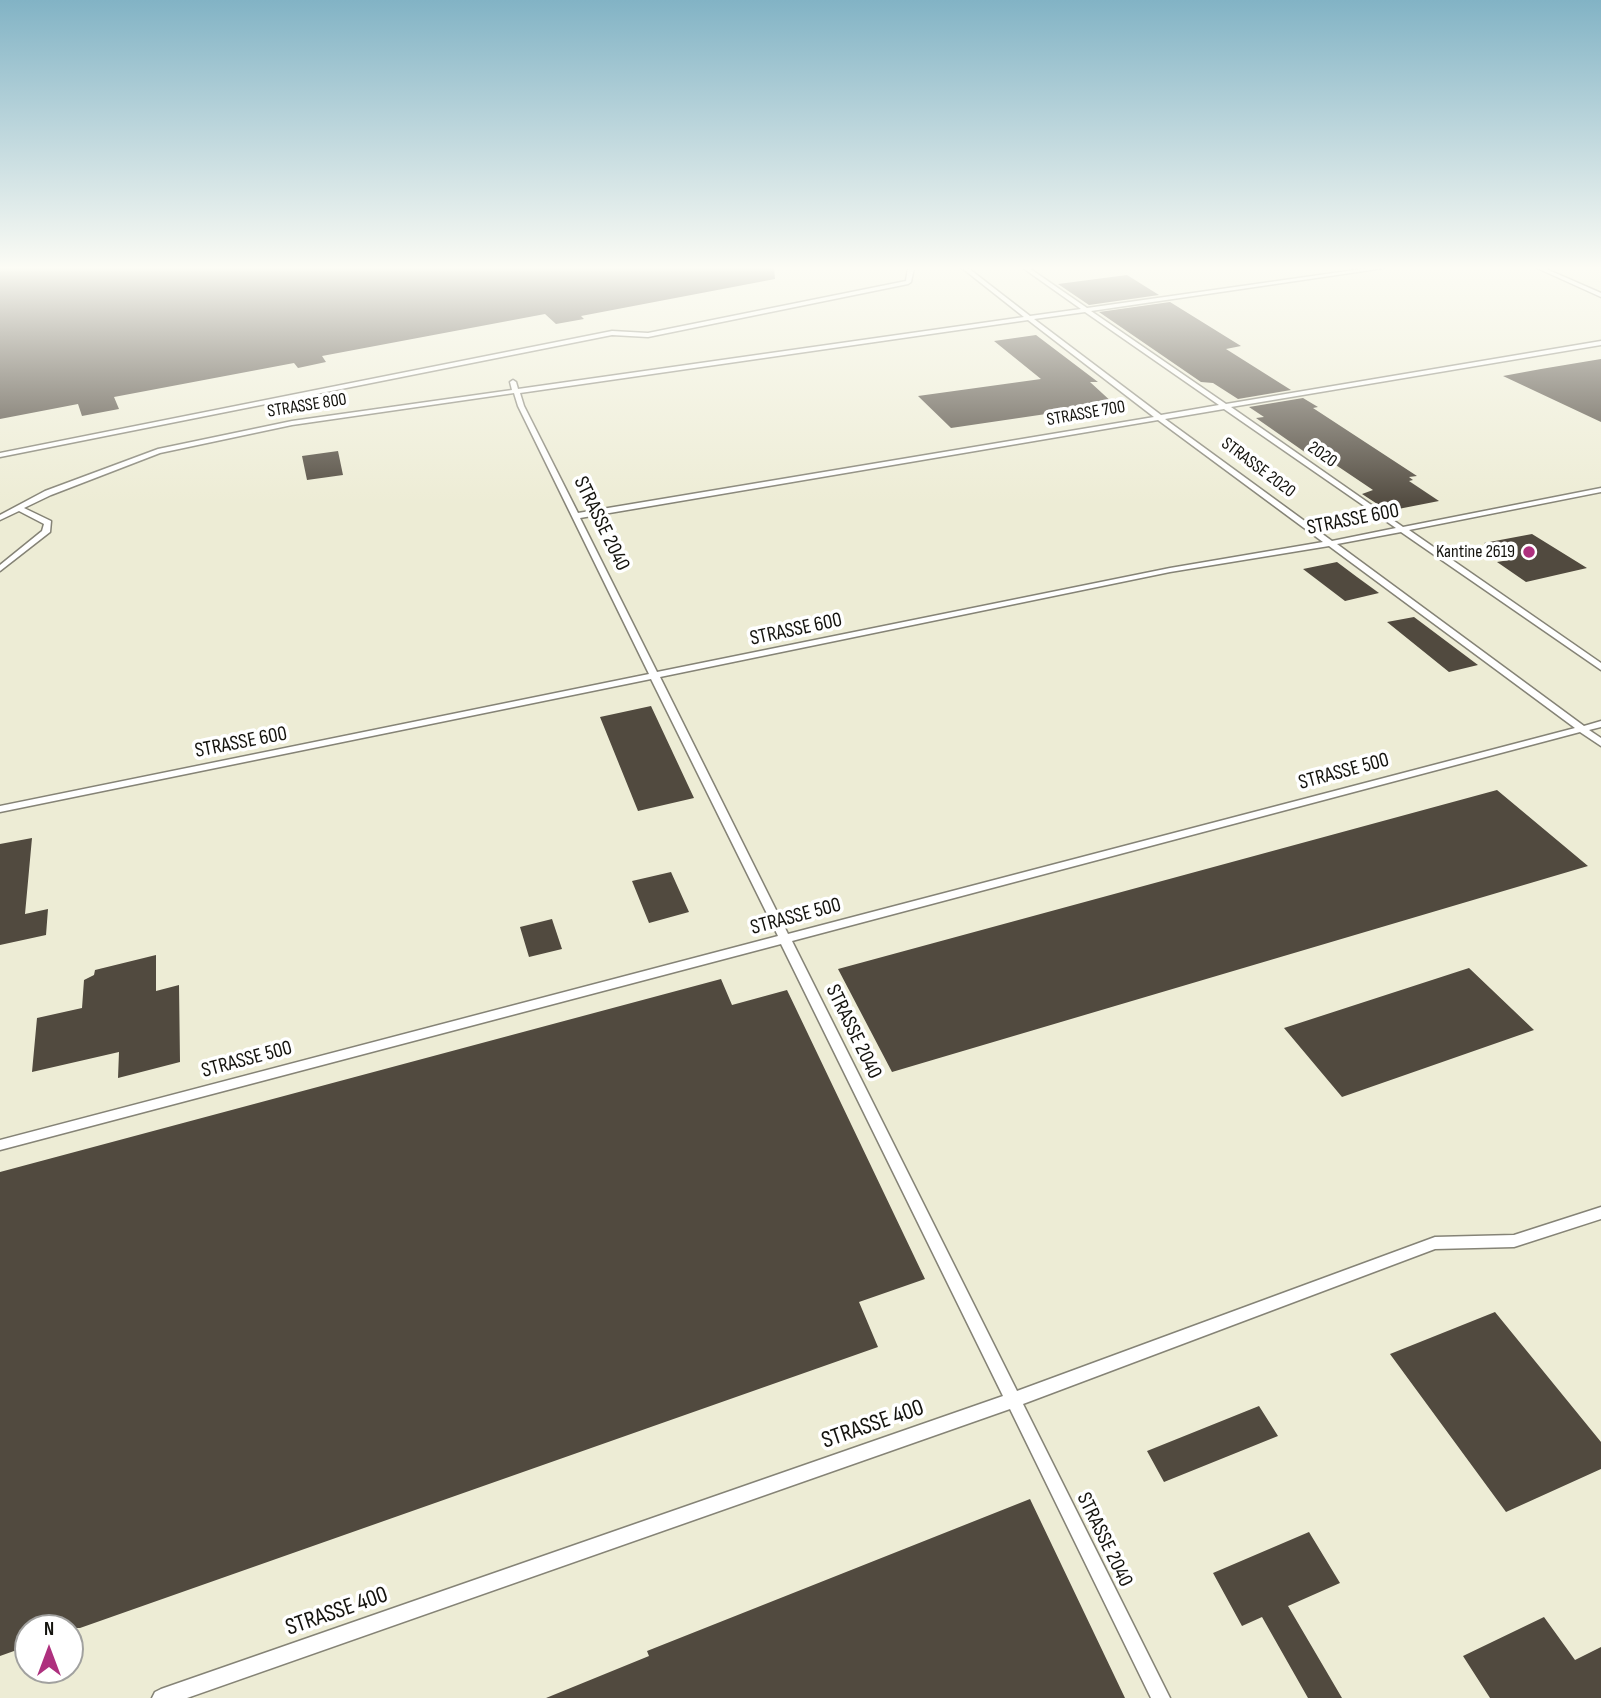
<!DOCTYPE html>
<style>
body{margin:0}
#map{position:relative;width:1601px;height:1698px;overflow:hidden;background:#f9f8e9;font-family:"Sofia Sans Condensed",sans-serif}
canvas{display:block}
.north{position:absolute;left:14px;top:1614px;width:70px;height:70px;box-sizing:border-box;background:#fff;border:2px solid #a1a19f;border-radius:50%;rotate:0deg;font-size:19px;font-weight:700;line-height:28px;text-align:center;color:#14130e}
.north::after{content:'';display:block;margin:auto;width:24px;height:32px;background:#ae307e;clip-path:polygon(50% 0,100% 100%,50% 72%,0 100%)}
</style>
<div id="map">
<canvas width="1601" height="1698"></canvas>
<div class="north">N</div>
</div>
<script>
const ctx = document.querySelector('canvas').getContext('2d');
ctx.lineJoin = 'round';
function fillPath(path, color) {
  ctx.fillStyle = color;
  ctx.fill(path, 'evenodd');
}
function strokePath(path, color, width, dash) {
  ctx.strokeStyle = color;
  ctx.lineWidth = width;
  ctx.lineCap = dash ? 'butt' : 'round';
  ctx.setLineDash(dash || []);
  ctx.stroke(path);
}
function label(font, color, halo, rows, align = 'center') {
  ctx.font = font + ' "Sofia Sans Condensed",sans-serif';
  ctx.lineWidth = 7;
  ctx.setLineDash([]);
  ctx.textBaseline = 'middle';
  ctx.strokeStyle = halo;
  ctx.fillStyle = color;
  for (const [text, x, y, turn = 0] of rows) {
    ctx.save();
    ctx.translate(x, y);
    ctx.rotate((+turn || 0) * Math.PI / 180);
    ctx.textAlign = isNaN(turn) ? turn : align;
    if (halo) ctx.strokeText(text, 0, 0);
    ctx.fillText(text, 0, 0);
    ctx.restore();
  }
}
fillPath(new Path2D(`
 M0,268H1601V1698H0ZM28,1628H70V1670H28Z`), '#edecd5');
fillPath(new Path2D(`
 M0,268H774L775,279L581,316L584,319L556,324L545,314L322,356L326,362L298,368L294,363L114,397L119,409L82,416L78,404L0,419Z
 M1127,275L1159,295L1089,305L1058,284Z
 M1170,302L1241,346L1226,349L1291,390L1238,399L1213,383L1201,382L1099,312Z
 M1036,335L1098,382H1090L1114,404L951,428L918,396L1041,379L994,341Z
 M1601,359V422L1503,376L1541,369Z
 M1303,398L1318,407L1313,408L1417,476L1409,477L1413,480L1409,481L1439,501L1388,511L1362,494L1373,490L1318,453L1309,455L1256,418L1264,417L1249,407Z
 M338,451L343,475L307,480L302,456Z
 M1532,534L1587,568L1526,582L1497,562L1509,560L1484,543Z
 M1337,562L1357,577L1379,593L1345,601L1303,569Z
 M1414,617L1478,665L1449,672L1387,622Z
 M651,706L694,798L638,811L600,717Z
 M1497,790L1588,866L892,1072L838,969Z
 M32,838L25,914L48,909L46,935L0,945V844Z
 M671,872L689,912L649,923L632,881Z
 M552,919L562,949L529,957L520,927Z
 M156,955V991L179,985L180,1062L118,1078L119,1052L32,1072L37,1018L82,1008L84,980L94,975L95,970Z
 M1469,968L1534,1030L1342,1097L1284,1028Z
 M721,979L732,1005L787,990L925,1279L859,1302L878,1347L80,1628H28V1646L0,1656V1172Z
 M1495,1312L1601,1442V1469L1506,1512L1390,1354Z
 M1259,1406L1278,1436L1164,1482L1147,1451Z
 M1030,1499L1125,1698H546L649,1656L647,1651Z
 M1309,1532L1340,1583L1288,1606L1342,1698H1308L1262,1617L1242,1626L1213,1573Z
 M1544,1617L1575,1660L1601,1647V1698H1490L1463,1656Z`), '#514a3f');
const lane = new Path2D(`
 M908,268H914L911,282L908,284L648,337L612,335L0,457V453L612,331L648,333L906,281Z
 M962,268H968L1030,316L1081,309L1023,268H1029L1087,308L1369,268H1384L1091,311L1226,404L1601,341V345L1231,407L1403,527L1601,488V492L1409,530L1601,663V670L1401,532L1337,544L1584,726L1601,721V727L1589,730L1601,738V746L1580,732L792,941L1017,1391L1435,1237L1514,1235L1601,1207V1219L1514,1247L1435,1249L1023,1404L1170,1698H1151L1010,1409L187,1698H152L155,1692L161,1689L1003,1396L781,944L0,1150V1140L778,936L651,679L0,812V806L649,674L518,406L514,393L292,425L160,453L51,495L24,508L51,521L50,532L0,571V565L42,531L44,524L19,511L0,520V515L45,491L158,449L292,421L512,390L510,382L513,380L516,382L518,389L1024,317ZM1085,312L1219,405L1161,415L1034,319ZM1028,320L1154,417L578,513L524,406L520,393ZM1224,409L1396,528L1332,541L1165,419ZM1158,420L1323,542L1170,568L657,672L580,518ZM1329,546L1575,728L788,934L660,677L1170,572Z
 M1537,268H1544L1601,293V297Z`);
strokePath(lane, '#858376', 3);
fillPath(lane, '#fff');
const sky = ctx.createLinearGradient(0, 0, 0, 506);
sky.addColorStop(0, '#82b3c5');
sky.addColorStop(0.53, '#fcfcf5');
sky.addColorStop(1, '#fcfcf500');
ctx.fillStyle = sky;
ctx.fillRect(0, 0, 1601, 506);
for (const [x, y, r, color] of [
 [1529,552,7,"#ae307e"]
]) {
  const dot = new Path2D();
  dot.arc(x, y, r, 0, 2 * Math.PI);
  ctx.fillStyle = color;
  ctx.fill(dot);
  strokePath(dot, '#fff', 2.5);
}
label('18px', '#14130e', '#fff', [
 ["STRASSE 800",307,406,-9],
 ["STRASSE 700",1086,414,-10],
 ["2020",1322,455,35],
 ["STRASSE 2020",1258,468,37]
]);
label('18px', '#14130e', '#fff', [
 ["Kantine 2619",1515,552]
], 'right');
label('21px', '#14130e', '#fff', [
 ["STRASSE 600",1353,520,-11],
 ["STRASSE 2040",601,524,64],
 ["STRASSE 600",796,630,-12],
 ["STRASSE 600",241,743,-11],
 ["STRASSE 500",1344,772,-15],
 ["STRASSE 500",796,917,-15],
 ["STRASSE 2040",853,1032,64],
 ["STRASSE 500",247,1060,-15],
 ["STRASSE 2040",1104,1540,64]
]);
label('24px', '#14130e', '#fff', [
 ["STRASSE 400",873,1425,-19],
 ["STRASSE 400",337,1612,-19]
]);
</script>
